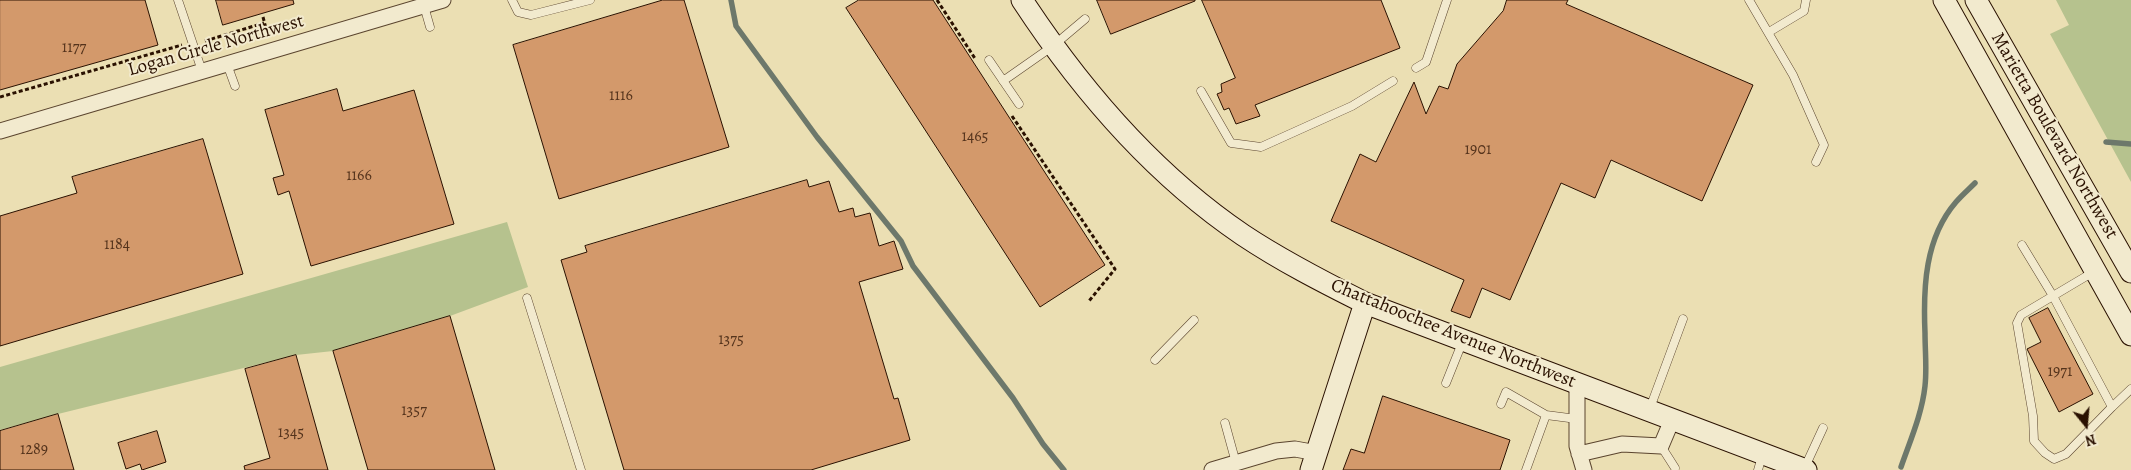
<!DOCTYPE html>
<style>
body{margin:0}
#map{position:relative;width:2131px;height:470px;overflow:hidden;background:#ebdfb3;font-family:Alegreya,serif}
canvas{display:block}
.north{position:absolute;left:2061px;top:400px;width:50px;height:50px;-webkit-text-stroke:4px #f2eace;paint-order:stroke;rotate:163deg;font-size:14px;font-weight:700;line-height:20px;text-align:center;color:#2a1101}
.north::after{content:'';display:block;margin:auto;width:18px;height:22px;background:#2a1101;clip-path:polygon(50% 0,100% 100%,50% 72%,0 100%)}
</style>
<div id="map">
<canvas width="2131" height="470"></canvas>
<div class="north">N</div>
</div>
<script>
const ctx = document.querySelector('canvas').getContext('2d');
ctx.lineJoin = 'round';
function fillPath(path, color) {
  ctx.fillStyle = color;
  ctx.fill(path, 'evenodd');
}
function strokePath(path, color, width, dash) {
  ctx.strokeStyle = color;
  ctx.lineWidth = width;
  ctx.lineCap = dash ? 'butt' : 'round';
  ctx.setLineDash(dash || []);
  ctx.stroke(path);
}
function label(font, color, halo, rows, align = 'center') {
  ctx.font = font + ' Alegreya,serif';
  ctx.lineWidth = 4;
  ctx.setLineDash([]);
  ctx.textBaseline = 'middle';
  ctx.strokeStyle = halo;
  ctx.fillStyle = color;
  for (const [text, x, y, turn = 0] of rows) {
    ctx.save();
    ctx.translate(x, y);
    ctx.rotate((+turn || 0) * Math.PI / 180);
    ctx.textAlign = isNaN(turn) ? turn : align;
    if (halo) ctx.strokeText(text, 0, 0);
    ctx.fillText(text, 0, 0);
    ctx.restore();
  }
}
fillPath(new Path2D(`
 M2056,0H2131V182L2050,34L2069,25Z
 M507,222L528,287L450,316L333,351L296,355L58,414L0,430V367Z`), '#b6c28e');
strokePath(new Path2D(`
 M731,0L736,26L817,137L901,241L913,266L1013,398L1043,444L1064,470
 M2106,142L2131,144
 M1901,467C1910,441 1922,414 1925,386C1927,368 1925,351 1925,333C1923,287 1925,238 1956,202C1962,195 1969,189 1975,183`), '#6d786b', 5.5);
const building = new Path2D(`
 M0,0H145L158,45L0,90Z
 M216,0H293L294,4L223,25Z
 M663,0H684L729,147L559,199L513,45Z
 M859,0H933L1105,265L1040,307L846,8Z
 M1097,0H1195V1L1111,34Z
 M1202,0H1381L1400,48L1255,105L1260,116L1236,124L1229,108L1224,110L1217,94L1222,92L1221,84L1235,78Z
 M1507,0H1568L1566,4L1753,85L1702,201L1611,160L1595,198L1561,183L1510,300L1482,288L1470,318L1451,311L1464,280L1331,221L1360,154L1376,162L1414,82L1426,114L1439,86L1448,89L1457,64L1503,11Z
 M337,89L343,111L414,90L454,224L311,266L289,191L278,195L273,178L284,175L265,110Z
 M203,139L243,274L0,346V216L77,193L72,177Z
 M807,180L809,187L829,181L839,212L853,208L855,217L870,213L879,246L894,241L903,269L859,282L894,399L898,398L910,440L811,470H624L561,260L587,252L585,246Z
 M2048,308L2093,394L2059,412L2027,349L2041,342L2029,318Z
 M450,316L495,470H368L333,351Z
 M296,355L328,470H245L244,466L270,458L245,369Z
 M1383,396L1510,440L1500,470H1343L1351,449L1364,453Z
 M58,414L74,470H0V431Z
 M157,431L166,462L142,470L140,464L126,469L118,443Z`);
fillPath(building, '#d3996b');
strokePath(building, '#2a1101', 1);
const lane = new Path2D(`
 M178,0L202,71
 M512,0L518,12L531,15L590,0
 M1749,0L1793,75L1824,145L1816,162
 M424,6L430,27
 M1769,32L1804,11L1806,0
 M989,60L1019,104
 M227,64L235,86
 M1416,68L1426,62L1447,0
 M1003,81L1053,46L1085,19
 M1201,91L1231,143L1261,147L1352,106L1393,81
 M2022,245L2053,296L2112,407L2131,389
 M2095,271L2021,315L2017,323L2033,416L2034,441L2045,453L2054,459L2066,454L2112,407
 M527,298L581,470
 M1155,360L1194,320
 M1446,383L1462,343
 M1501,404L1506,392L1546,415
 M1650,408L1683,319
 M1225,423L1236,463
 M1661,446L1675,468
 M1805,467L1823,428
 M1526,470L1546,415L1577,419
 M1758,470L1762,456`);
const street = new Path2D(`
 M0,131L443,0
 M1577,384V446L1584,470
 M1579,454L1622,444L1661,446L1672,420
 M1212,470L1276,451L1295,449L1317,453`);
const secondary = new Path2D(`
 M1022,0C1081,90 1153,174 1243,235C1282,261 1323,282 1365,303L1806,470
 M1944,0L2131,335
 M1976,0L2131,272
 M1311,470L1365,303`);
strokePath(lane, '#5a442e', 9);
strokePath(street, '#5a442e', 17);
strokePath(secondary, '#2a1101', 23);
strokePath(new Path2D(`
 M937,0L976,60
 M263,17L268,36
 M205,41L264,23
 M0,97L182,45
 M1012,116L1115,269L1089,301`), '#2a1101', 3, [4, 2.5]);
strokePath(lane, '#f2eace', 8);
strokePath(street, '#f2eace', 15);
strokePath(secondary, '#f2eace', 21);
label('16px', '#54331c', null, [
 ["1177",74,48],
 ["1116",621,96],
 ["1465",975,137],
 ["1901",1478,150],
 ["1166",359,176],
 ["1184",117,245],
 ["1375",731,340],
 ["1971",2060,372],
 ["1357",414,411],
 ["1345",291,433],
 ["1289",34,450]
]);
label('19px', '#2a1101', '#f2eace', [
 ["Logan Circle Northwest",216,46,-16],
 ["Marietta Boulevard Northwest",2054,136,60],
 ["Chattahoochee Avenue Northwest",1453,334,22]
]);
</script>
